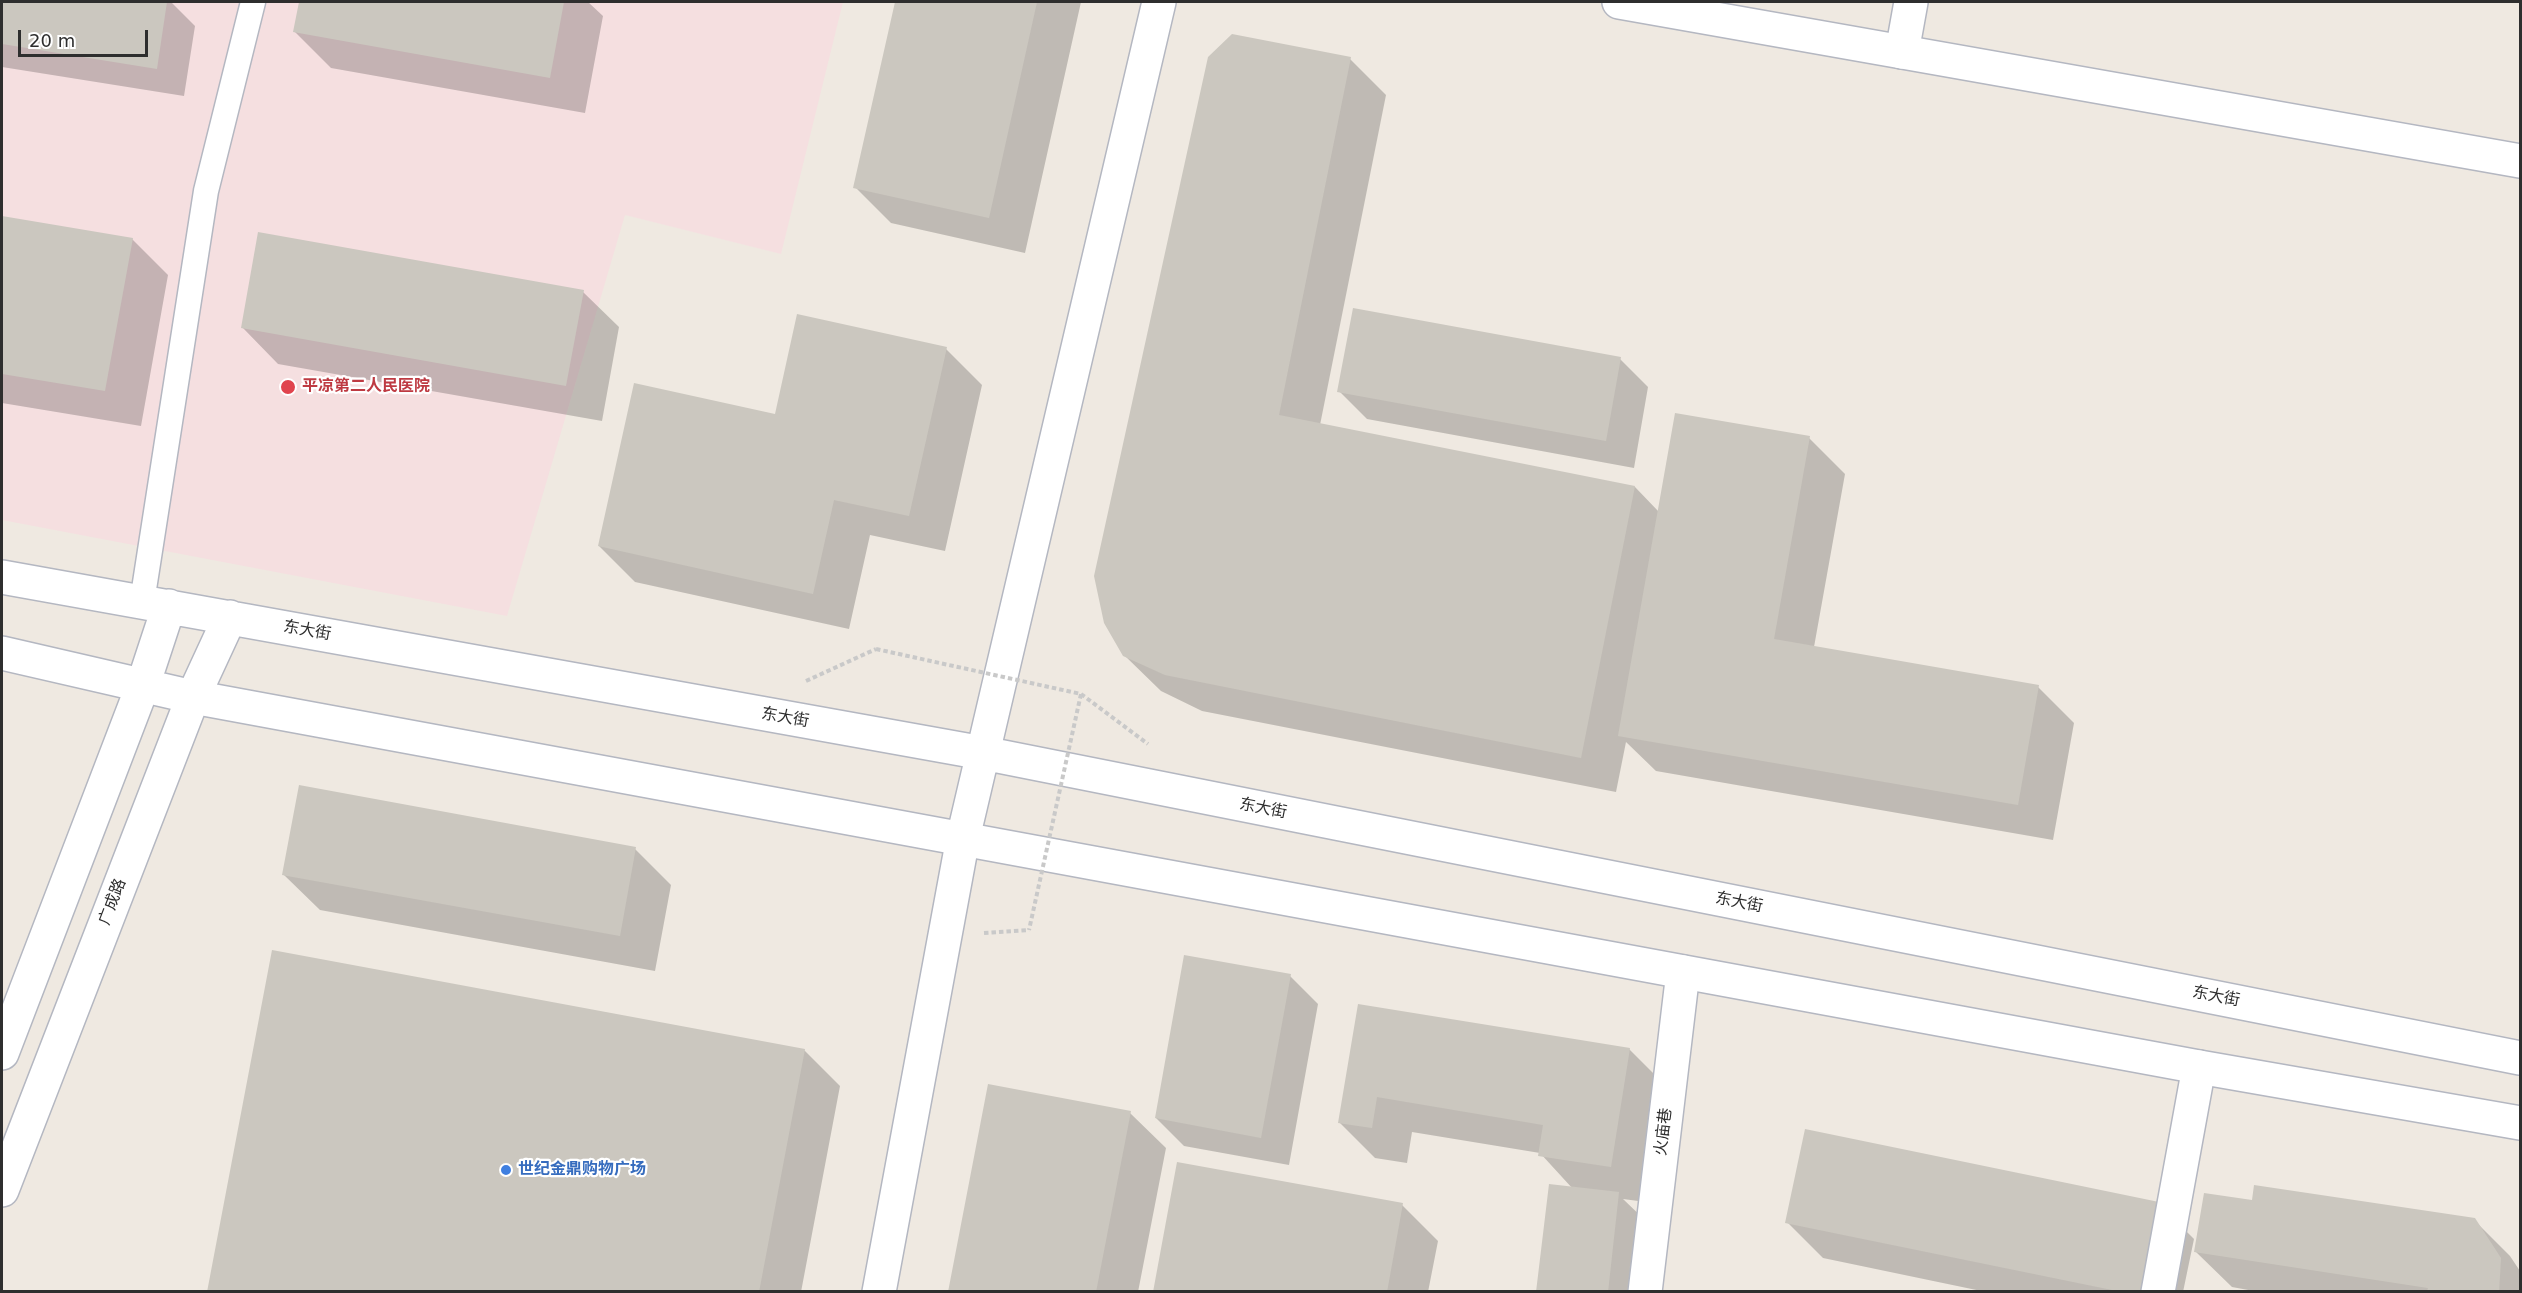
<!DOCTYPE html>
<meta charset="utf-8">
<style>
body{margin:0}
#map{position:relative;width:2522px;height:1293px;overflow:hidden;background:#efe9e1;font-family:"DejaVu Sans",sans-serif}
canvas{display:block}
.frame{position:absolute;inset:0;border:3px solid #2e2e2e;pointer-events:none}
.scale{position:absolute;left:18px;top:30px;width:130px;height:27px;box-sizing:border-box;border:3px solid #2e2e2e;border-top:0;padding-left:8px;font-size:18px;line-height:21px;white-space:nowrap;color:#2e2e2e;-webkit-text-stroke:4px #fff;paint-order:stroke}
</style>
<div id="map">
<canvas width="2522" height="1293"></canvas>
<div class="frame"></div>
<div class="scale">20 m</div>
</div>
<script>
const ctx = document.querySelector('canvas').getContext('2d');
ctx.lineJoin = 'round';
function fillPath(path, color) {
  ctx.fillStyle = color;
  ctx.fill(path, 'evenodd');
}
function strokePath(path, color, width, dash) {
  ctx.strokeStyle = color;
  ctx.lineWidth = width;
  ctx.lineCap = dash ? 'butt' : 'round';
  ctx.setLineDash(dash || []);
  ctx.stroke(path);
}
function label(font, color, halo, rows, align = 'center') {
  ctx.font = font + ' "DejaVu Sans","Noto Sans SC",sans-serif';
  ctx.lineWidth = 4.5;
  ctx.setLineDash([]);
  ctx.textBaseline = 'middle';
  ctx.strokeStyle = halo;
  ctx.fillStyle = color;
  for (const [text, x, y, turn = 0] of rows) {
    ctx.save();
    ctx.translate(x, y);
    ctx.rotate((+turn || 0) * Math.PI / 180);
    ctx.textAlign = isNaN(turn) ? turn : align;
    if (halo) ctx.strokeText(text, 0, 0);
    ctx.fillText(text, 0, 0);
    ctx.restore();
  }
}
fillPath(new Path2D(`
 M2,2H843L781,254L625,215L507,616L2,520Z`), '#f5dfe0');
fillPath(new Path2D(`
 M2,2H171L195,26L184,96L2,67Z
 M300,2H588L603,16L585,113L331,68L295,32Z
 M897,2H1081L1025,253L891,223L855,187Z
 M1350,59L1386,95L1320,425L1635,487L1659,512L1809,438L1845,474L1814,647L2038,687L2074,723L2053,840L1656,771L1626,742L1616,792L1202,711L1161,691L1124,655Z
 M2,217L132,239L168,275L141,426L2,403Z
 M583,292L619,327L602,421L278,364L243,328Z
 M946,349L982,385L945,551L870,535L849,629L635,582L599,546Z
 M1620,359L1648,387L1634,468L1367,419L1339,391Z
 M635,849L671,885L655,971L320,910L284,875Z
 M1290,976L1318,1004L1289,1165L1184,1146L1156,1118Z
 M1359,1005L1629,1049L1665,1085L1646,1202L1623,1199L1647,1222L1639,1292H1538L1573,1189L1540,1153L1412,1132L1407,1163L1375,1158L1339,1122Z
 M804,1050L840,1086L801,1292H209Z
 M1130,1113L1166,1148L1138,1292H950Z
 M2253,1202L2474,1220L2510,1256L2520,1271V1292H2259L2232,1287L2196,1252Z
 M2158,1203L2194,1239L2183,1292H1986L1823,1258L1787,1222Z
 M1402,1205L1438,1241L1428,1292H1155Z`), '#0003');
fillPath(new Path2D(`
 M2,2H167L157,69L2,44Z
 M299,2H564L550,78L293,32Z
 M895,2H1037L989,218L853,188Z
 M1232,34L1351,57L1279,415L1635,486L1581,758L1165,675L1123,656L1104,623L1094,576L1208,57Z
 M2,216L133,238L105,391L2,374Z
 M258,232L584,290L566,386L241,328Z
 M1353,308L1621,357L1606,441L1337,392Z
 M797,314L947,347L909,516L834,500L813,594L598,546L634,383L775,414Z
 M1675,413L1810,436L1774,639L2039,685L2018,805L1618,736Z
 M299,785L636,847L620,936L282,875Z
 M272,950L805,1049L759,1292H207Z
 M1184,955L1291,974L1261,1138L1155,1118Z
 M1358,1004L1630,1048L1611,1167L1538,1156L1543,1125L1377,1097L1372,1128L1338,1123Z
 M988,1084L1131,1111L1096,1292H948Z
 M1805,1129L2159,1202L2140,1292H2122L1785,1223Z
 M1177,1162L1403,1203L1387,1292H1153Z
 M1549,1184L1619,1192L1608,1292H1536Z
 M2254,1185L2475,1218L2501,1258L2499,1292H2427L2428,1288L2194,1252L2204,1193L2252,1200Z`), '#cbc7bf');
const lane = new Path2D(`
 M142,602L206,191L253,2`);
const street = new Path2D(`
 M1902,52L1911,2
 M879,1292L963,838
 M1645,1292L1683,972
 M2158,1292L2199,1067`);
const secondary = new Path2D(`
 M1619,2L2520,161
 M2,577L983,753L2520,1058
 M2,653L193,697L2199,1067L2520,1123
 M963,838L1159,2
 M2,1053L143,685L169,606
 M2,1190L193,697L230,617`);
strokePath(lane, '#b4b7c1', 27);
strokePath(street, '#b4b7c1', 36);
strokePath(secondary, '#b4b7c1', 36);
strokePath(new Path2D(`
 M806,681L876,649
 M1081,694L1148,744
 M984,933L1029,930`), '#c9c9c9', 4, [4.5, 3]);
strokePath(lane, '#fff', 24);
strokePath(street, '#fff', 33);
strokePath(secondary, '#fff', 33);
strokePath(new Path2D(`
 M876,649L1081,694L1029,930`), '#c9c9c9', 4, [4.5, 3]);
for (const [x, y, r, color] of [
 [288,387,8,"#e0444e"],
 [506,1170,6,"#3f7fe0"]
]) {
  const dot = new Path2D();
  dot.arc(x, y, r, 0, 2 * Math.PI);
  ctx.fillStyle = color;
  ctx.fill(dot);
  strokePath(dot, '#fff', 2);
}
label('bold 16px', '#be3a42', '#fff', [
 ["平凉第二人民医院",302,387]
], 'left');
label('16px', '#2e2e2e', '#fff', [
 ["东大街",307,631,10],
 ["东大街",785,718,10],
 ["东大街",1263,809,11],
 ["广成路",113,902,-69],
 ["东大街",1739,903,11],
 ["东大街",2216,997,11],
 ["火庙巷",1664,1132,-83]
]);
label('bold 16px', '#366cbe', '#fff', [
 ["世纪金鼎购物广场",518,1170]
], 'left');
</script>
